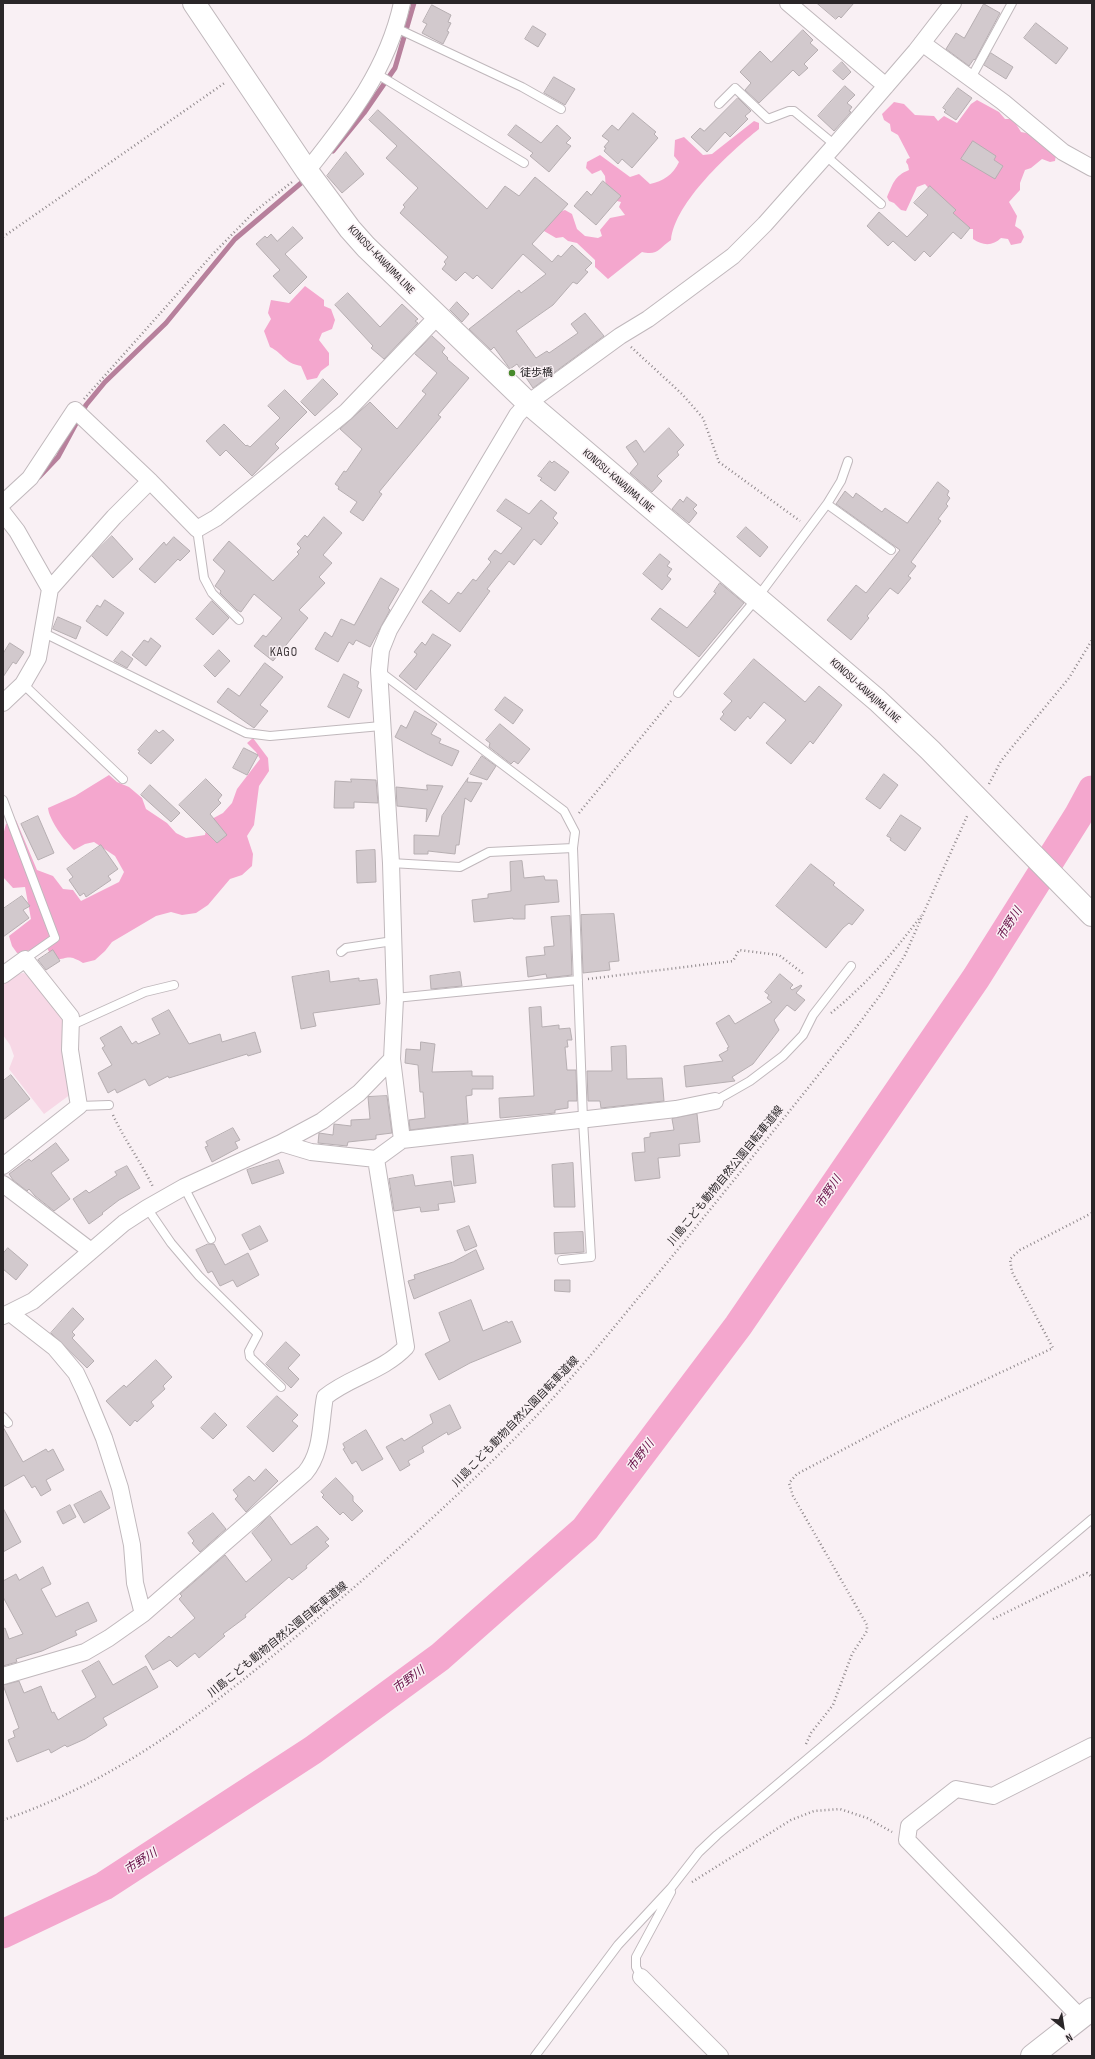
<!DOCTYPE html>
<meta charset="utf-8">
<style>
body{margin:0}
#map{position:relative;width:1095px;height:2059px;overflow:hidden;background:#f9f0f4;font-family:"Sofia Sans Condensed",sans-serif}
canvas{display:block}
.frame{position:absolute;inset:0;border:4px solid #2a2628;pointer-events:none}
.north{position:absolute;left:1043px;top:2007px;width:40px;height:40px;-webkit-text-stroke:3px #f9f0f4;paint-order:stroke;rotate:150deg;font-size:11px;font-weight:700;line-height:16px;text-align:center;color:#2a2628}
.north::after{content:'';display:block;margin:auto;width:14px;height:18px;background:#2a2628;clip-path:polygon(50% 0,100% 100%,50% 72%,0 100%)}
</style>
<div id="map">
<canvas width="1095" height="2059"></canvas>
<div class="frame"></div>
<div class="north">N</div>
</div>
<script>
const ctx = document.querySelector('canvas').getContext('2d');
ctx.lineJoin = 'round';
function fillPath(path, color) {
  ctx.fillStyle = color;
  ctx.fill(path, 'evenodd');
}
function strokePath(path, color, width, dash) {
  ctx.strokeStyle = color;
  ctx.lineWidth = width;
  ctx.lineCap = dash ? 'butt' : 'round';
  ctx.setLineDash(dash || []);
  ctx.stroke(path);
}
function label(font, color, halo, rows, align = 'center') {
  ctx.font = font + ' "Sofia Sans Condensed","Noto Sans JP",sans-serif';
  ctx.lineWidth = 3;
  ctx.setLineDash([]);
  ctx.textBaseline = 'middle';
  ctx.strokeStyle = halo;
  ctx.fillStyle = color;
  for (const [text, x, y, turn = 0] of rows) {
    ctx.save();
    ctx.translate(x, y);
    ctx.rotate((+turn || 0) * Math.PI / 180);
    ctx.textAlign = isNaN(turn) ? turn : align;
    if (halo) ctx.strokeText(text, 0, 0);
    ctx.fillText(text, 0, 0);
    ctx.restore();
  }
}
fillPath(new Path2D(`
 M24,973L30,978L65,1023L63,1059L71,1094L44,1114L9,1069L14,1056L10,1045L3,1035V985L16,974Z`), '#f7d8e6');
fillPath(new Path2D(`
 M977,100L999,112L1005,119H1013L1021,132L1031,134L1056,155L1055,161L1050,162L1042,159L1031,168L1025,170L1020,183V190L1009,202L1017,216L1015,226L1021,230L1024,237L1021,243L1011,245L1008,239L1001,238C993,246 983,246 973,239V229H965L925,184L917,187L906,211L901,210L894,203L889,201L887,197C893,184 894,176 909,170L908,165L906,162L907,159L910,158L898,135L891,131L890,124L884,120L882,114L894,102L904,104L915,115L934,116L938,121L944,116L957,123L971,104Z
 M754,121L759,123V129C730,152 675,202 671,240C659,248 658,256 642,252L608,279L595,267V260L577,243L568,241L563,237L556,238L544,231L542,222L553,214L565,210L572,214L577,229L585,236L598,238L602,236L600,230L610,218L625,215L619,207L621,202L613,200L606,189L605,176L601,170L592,174L586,168L587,162L600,155L630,177L639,174L650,184C663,181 673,175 679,162L674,156L675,140L684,137L703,155L712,154Z
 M305,286L324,300V306L331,309L335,320L332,329L322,333L319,340L329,353V365L321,371L317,378L307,380L301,366C284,363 284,354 270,347L264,331L271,319L268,313L271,300L289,303Z
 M253,738L268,758L269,771L259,786L254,825L247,836L253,854L252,866L242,875L230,879L208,905L196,913L182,915L171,912L156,916L112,942L105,951L95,960L83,963C66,952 67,961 52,959L46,945C34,946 26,954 17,953L12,946L9,936L31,919L25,887L13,888L3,877V835L6,824L16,820L37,870L53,876L63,889L73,890L81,901L119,882L124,872L115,856L94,842L85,844L74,850C65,841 49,820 48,808L75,796L109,775L117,782L129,787L142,798L146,809L167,823L176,833L186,838L205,835L208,821L223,813L232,803L237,789L260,759L256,752L247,743Z`), '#f4a7ce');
strokePath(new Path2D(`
 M333,151L364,113L395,68L414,3
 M39,477L58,457L86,405L105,382L166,323L235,239L307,178`), '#b7809c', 5);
strokePath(new Path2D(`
 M3,1934L104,1886L313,1750L440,1657L585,1529L738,1326L976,978L1078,816L1092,790`), '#f4a7ce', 29);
const building = new Path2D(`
 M817,3H854L841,18L839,16L836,19Z
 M984,4L1000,13L975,60L974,59L969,66L946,49L956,33L964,38Z
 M432,5L451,15L448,22L451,23L447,31L449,32L443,44L422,33L427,24L423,22Z
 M1036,23L1068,48L1056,64L1024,38Z
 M533,26L546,34L538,47L525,39Z
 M803,30L813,40L810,43L818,50L804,64L808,68L799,76L793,70L759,103L745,90L751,83L740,72L760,51L771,62Z
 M991,53L1013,67L1006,79L984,65Z
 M842,62L851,72L843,80L833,71Z
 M554,77L575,89L565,105L544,93Z
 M845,86L855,95L847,103L852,107L849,111L851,112L834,131L818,116Z
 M958,88L972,98L956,120L944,112L946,110L943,108Z
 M738,98L751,111L745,116L748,119L730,137L725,132L707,152L691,137L700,128L704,131Z
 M378,110L487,209L505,186L519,196L535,177L568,204L532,244L552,262L558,255L561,257L572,245L592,263L585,270L588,272L577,284L573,282L553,305L516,331L536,358L547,351L549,353L578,333L571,324L585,313L604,336L533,388L517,364L510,369L494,347L491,350L469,329L519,290L521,293L546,274L523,254L492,289L477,275L473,279L465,272L456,281L442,269L446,264L444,262L448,257L400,213L405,207L403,205L418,188L386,158L397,146L369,120Z
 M633,113L656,132L654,134L658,138L632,168L622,159L618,164L604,151L606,148L604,147L609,141L602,136L612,125L618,130Z
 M516,125L541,143L557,125L571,138L566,143L571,146L549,172L530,156L533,153L508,135Z
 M973,141L996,156L994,160L1003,166L995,179L961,159Z
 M346,152L364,174L342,193L327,176Z
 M603,181L621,196L596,225L574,206L587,191L591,195Z
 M930,186L956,210L953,213L970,228L961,239L953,232L930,257L924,251L915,261L893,241L888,246L867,226L879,212L907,237L928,215L914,203Z
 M293,227L303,238L285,254L307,277L290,294L273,276L280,270L256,244L265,236L267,238L271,234L277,241Z
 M348,293L380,327L402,304L418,319L415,321L418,323L384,359L371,348L373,346L335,305Z
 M457,302L469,314L462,322L450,310Z
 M432,336L445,348L442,352L448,358L447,359L469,378L438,415L441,417L379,492L382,494L363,521L350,512L357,502L338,489L339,487L335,484L344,471L346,472L362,449L340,429L370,402L397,429L426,394L422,391L437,373L415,354Z
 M323,379L338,394L315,416L301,402Z
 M285,390L307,412L275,444L279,448L252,476L226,450L220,456L206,441L224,424L246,446L247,445L250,447L280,418L268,406Z
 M669,428L684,445L677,452L679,455L657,476L662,481L652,492L630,473L638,464L626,447L636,440L644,452Z
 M550,461L552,463L554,461L569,472L555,491L540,480L542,478L538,476Z
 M938,482L949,491L947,495L950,498L946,504L948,506L938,519L941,521L911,562L916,566L908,576L911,578L898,594L890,588L867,616L869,618L851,640L827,620L856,585L866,593L900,550L836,504L845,491L853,498L856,493L882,512L885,508L907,523Z
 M687,497L697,505L693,509L697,513L689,523L672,509L680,499L683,502Z
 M506,499L529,514L541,500L557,513L553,518L558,523L541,545L534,539L514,565L509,561L487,589L490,591L460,632L422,602L431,590L449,604L458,592L461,594L473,579L476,581L491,562L488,559L495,550L501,554L522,528L497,511Z
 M324,517L342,533L323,555L332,563L319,577L325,583L299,610L308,618L273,661L254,646L263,635L266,637L282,618L254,594L241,612L237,610L220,593L221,591L215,586L225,571L213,560L229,541L273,581L299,554L297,552L301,548L297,544L305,535L307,537Z
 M746,527L768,547L760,557L737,537Z
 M112,536L133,559L113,578L92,556Z
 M174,537L190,551L180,561L178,559L155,583L139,569L164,542L166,545Z
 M660,554L670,562L667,566L672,569L667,576L671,579L662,590L643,574Z
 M381,578L399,589L388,608L390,610L370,647L356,640L353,645L349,642L338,662L315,649L325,632L332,637L341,619L354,625Z
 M720,583L744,603L699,657L651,619L660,608L687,628L716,593L714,592Z
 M105,600L124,613L107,636L86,621L97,605L100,607Z
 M212,601L229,618L213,635L196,619Z
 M58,617L81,627L76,639L53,629Z
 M433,634L451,645L416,690L399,676L416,656L417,654L414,652L422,642L425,645Z
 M151,638L161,646L146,666L132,655L144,640L148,642Z
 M10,643L24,652L16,664L13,662L3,677V654Z
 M219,650L230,661L215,677L204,666Z
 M122,651L133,659L127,668L114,661Z
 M754,659L805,702L819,686L842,705L813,744L810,741L791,764L766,743L786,720L764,702L750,719L748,716L735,731L720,719L724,714L722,712L732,701L724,694Z
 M265,663L283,677L260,705L268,711L254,728L217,702L228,688L239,696Z
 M344,674L359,682L357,687L362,690L349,718L328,707Z
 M505,697L523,710L513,724L495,710Z
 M415,711L437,724L431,734L441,739L439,743L459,751L452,766L427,754L395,737L401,725L406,728Z
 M500,724L530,749L518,764L514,761L511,764L489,747L490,743L486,740Z
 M156,730L159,733L163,730L174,740L151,764L138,753L140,751L138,750Z
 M244,748L258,755L247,775L233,768Z
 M482,756L496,766L487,780L470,774Z
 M884,774L898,785L880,809L866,799Z
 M468,778L467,782L482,783L471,802L465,798L459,845H456L455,854L428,851V854H414V835L439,836L442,816Z
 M206,779L222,795L218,800L221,803L210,814L227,835L217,843L179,805Z
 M351,779L376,780L378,803L354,802V808H334L335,781L351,782Z
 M150,785L180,813L171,822L141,795Z
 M427,785L443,786L426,822L427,809L397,806L396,787L427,790Z
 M901,815L921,828L905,851L890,840L891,838L887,836Z
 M38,816L54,853L38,860L21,824Z
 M101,845L118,869L108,876L111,880L86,897L84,893L80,896L69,880L73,877L67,869Z
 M375,850L376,882L357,883L356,851Z
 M522,861L524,878L544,876L545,880H557L559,902L525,905V919H513V918L474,922L472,900L488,898V894L511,891L510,862Z
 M811,864L835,883L833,885L864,910L852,925L849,923L843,928L826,948L776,906Z
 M22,896L30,906L23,910L29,918L3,937V909Z
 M614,914L619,961L609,962L610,970L583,973L581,915Z
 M570,916L572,975L547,978L546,974L528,977L526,957L545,955L544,947L554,946L551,917Z
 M53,950L60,961L46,970L38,960Z
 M329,971L330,982L359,978V981L377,979L380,1004L313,1013L316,1026L301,1029L292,977Z
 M460,972L462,986L431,989L430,976Z
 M780,974L793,985L790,988L792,990L801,985L802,986L796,993L805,1000L795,1011L787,1005L774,1020L779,1030L753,1064L732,1077L735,1081L686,1087L684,1066L723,1061L719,1055L728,1050L727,1048L729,1047L716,1023L729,1015L735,1024L772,1002L767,998L769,995L765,992Z
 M541,1007L542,1027L559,1025V1029L570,1028L572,1040H567L568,1047H565L567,1070H576L577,1101H568V1108L555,1110V1113L500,1118L499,1098L534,1096L529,1008Z
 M169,1010L189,1044L220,1034L222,1042L255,1032L261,1052L248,1056L247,1054L169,1078L168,1076L149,1086L145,1079L117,1093L115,1089L108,1093L98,1073L112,1065L102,1048L105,1046L100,1038L121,1026L132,1044L136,1041L138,1044L160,1034L152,1019Z
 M421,1042L435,1044L432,1072L472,1071V1076H493V1089H472V1095L466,1096L468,1123L410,1130L409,1120L425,1118L423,1092H420L418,1065L405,1063L406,1049L420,1050Z
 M626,1046L627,1079L662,1078L664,1101L601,1108L600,1101H588L587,1071H612L611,1047Z
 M11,1075L30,1099L3,1120V1081Z
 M387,1096L392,1133L376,1135V1139L348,1142L347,1146L318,1143L319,1133L333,1135L334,1124L351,1126V1120L370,1119L368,1097Z
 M697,1114L700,1142L679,1144L680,1156L658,1158L660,1178L635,1181L632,1153L645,1152L644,1138L650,1137V1133L674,1130L672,1119Z
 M233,1128L240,1140L235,1142L238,1148L212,1162L205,1147L208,1146L206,1142Z
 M56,1143L69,1160L51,1173L70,1199L54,1211L35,1196L29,1189L27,1191L13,1180L9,1174L29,1159L31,1161Z
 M473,1155L476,1183L454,1186L451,1157Z
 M279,1160L284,1173L252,1184L247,1170Z
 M573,1163L575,1207H554L552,1165Z
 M127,1166L140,1188L119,1200L102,1213L103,1214L89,1224L73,1199L86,1190L89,1193L117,1175L115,1172Z
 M413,1175L415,1186L451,1181L455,1202L438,1204L439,1210L421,1212L420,1207L394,1211L389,1179Z
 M260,1226L268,1241L250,1250L242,1235Z
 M469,1226L477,1246L465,1251L457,1231Z
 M583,1232L584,1252L555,1254L554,1233Z
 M208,1244H214L225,1265L248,1253L259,1275L237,1287L233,1280L220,1286L212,1271L208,1273L196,1250Z
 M8,1248L28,1265L16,1280L3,1269V1254Z
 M476,1250L484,1269L414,1299L408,1281L415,1279L414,1275L453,1262Z
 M555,1280H570V1292L555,1291Z
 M471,1300L483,1331L507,1321L508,1323L512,1321L521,1342L470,1363L439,1380L425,1354L450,1341L439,1313Z
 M73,1308L84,1319L72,1332L75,1335L72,1338L94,1361L87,1368L51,1333Z
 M286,1342L300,1355L288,1368L299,1379L291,1388L266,1364Z
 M156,1360L172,1377L163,1386L165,1389L151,1402L154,1406L137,1422L135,1420L130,1426L106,1401L124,1385L126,1387Z
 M277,1396L298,1415L292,1421L298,1426L273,1452L247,1427Z
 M450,1405L461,1428L448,1435L447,1432L422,1447L424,1452L408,1461L410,1465L400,1471L386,1447L402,1438L404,1441L433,1423L430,1415Z
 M215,1413L227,1425L213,1439L201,1428Z
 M3,1427L23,1462L46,1449L48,1452L53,1449L64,1470L46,1480L51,1490L41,1496L35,1486L32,1488L24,1475L3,1487Z
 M366,1430L383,1459L362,1471L356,1461L352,1464L343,1449L345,1448L343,1444Z
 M266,1469L278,1481L246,1512L235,1499L238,1496L233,1490L249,1476L254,1481Z
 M336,1478L353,1496V1501L363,1511L352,1521L343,1512L340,1515L322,1497L324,1495L321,1492Z
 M101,1491L110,1508L84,1523L74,1505Z
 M70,1505L76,1517L63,1524L57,1512Z
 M3,1508L21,1542L3,1552Z
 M213,1513L226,1529L200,1552L192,1543L194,1541L188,1533Z
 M270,1516L291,1545L317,1526L329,1539L325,1542L329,1546L306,1566L307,1568L292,1580L289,1577L245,1615L246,1617L223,1634L225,1636L199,1658L195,1653L177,1667L170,1660L153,1670L145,1656L169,1636L171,1638L195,1618L179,1599L182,1596L180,1594L225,1555L246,1582L272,1560L252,1533Z
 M43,1567L51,1584L41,1589L56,1617L88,1602L97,1621L75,1631L77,1635L42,1651L16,1659L17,1662L3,1666V1629L5,1628L9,1639L23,1634L3,1597V1581L16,1574L19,1580Z
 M99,1661L113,1685L146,1666L158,1687L103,1718L107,1725L85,1739L67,1747L65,1745L51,1753L49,1749L17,1762L8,1740L15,1737L13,1731L19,1728L3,1685L19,1681L24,1693L41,1686L52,1713L54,1712L58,1720L96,1697L82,1671Z`);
fillPath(building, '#d2c9cd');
strokePath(building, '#b6aeb1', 1);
const lane = new Path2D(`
 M396,28L522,87L561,109
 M377,74L524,163
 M971,78L1012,3
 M719,104L735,88L768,119L789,111H794L835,145
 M826,156L881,204
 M827,504L891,550
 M197,529L204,578L212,593L239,620
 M42,632L246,733L270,736L381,726
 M379,671L564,811L575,832L573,848L583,1120L591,1257L562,1260
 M23,684L123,779
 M678,693L757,598L827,504L841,481L848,461
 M3,800L55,938L25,959
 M391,863L460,867L489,852L573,848
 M341,952L346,948L393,941
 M395,998L578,980
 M72,1025L145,992L174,985
 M715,1101L750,1081L783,1056L803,1035L813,1015L851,966
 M79,1106L109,1105
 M184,1187L211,1239
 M147,1208L171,1243L199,1276L258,1334L249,1351L250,1357L281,1387
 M3,1417L8,1423
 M641,1977L636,1967V1957L671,1892
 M535,2056L618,1945L671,1888L699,1852L717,1835L1092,1519`);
const street = new Path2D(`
 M788,3L886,86
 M922,43L1003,102L1063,152L1092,168
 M307,171C349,118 387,71 402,3
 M3,503L30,478L75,410L150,481L197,529L216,518L346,412L437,317
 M3,513L17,531L50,589
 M3,703L23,684L38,658L50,589L114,517L150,481
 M3,975L25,959L71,1017L70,1050L79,1106L3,1166
 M392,1059L402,1140
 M281,1143L311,1152L376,1159L402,1140L676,1109L715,1101
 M3,1184L91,1251
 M10,1313L55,1348L76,1373L85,1392L104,1438L120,1488L132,1545L135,1583L143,1614
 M3,1316L33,1301L124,1223L147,1208L184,1187L281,1143L322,1121L359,1093L392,1059L395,998L391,863L379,670L381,650L389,630L517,415L528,403L620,336L648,319L733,256L765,224L835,145L916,51L953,3
 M3,1676L85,1652L109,1638L143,1614L305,1473C323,1452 320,1423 325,1397C351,1376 382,1372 406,1347L376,1159
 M641,1977L720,2056
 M1081,2018L907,1840L909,1826L956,1789L993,1796L1092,1746`);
const primary = new Path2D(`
 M194,3L307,171L350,229L366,247L528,403L877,700L930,750L1092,915
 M1032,2056L1092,2009`);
strokePath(lane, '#c0b8bc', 10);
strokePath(street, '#c0b8bc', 18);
strokePath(primary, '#c0b8bc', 24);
strokePath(new Path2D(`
 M3,237L226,82
 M631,347L682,394L703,418L719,462L800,521
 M84,399L212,255L254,212L292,182
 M989,784L1001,761L1013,746L1069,678L1092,640
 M579,813L671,701
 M924,912L968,814
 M588,979L733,961L739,950L779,955L805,975
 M831,1013C866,985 894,952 921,916
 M113,1115C125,1141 141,1162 153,1187
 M993,1619L1087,1573L1092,1577
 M806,1744L811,1733L833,1705L852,1654L867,1631V1625L793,1496L789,1483L797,1474L897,1421L1053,1348L1012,1272L1010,1259L1020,1250L1092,1213
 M3,1820C118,1781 212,1707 304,1630C387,1560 468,1489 542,1410C589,1360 631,1306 675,1253C734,1180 793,1107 852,1033L881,994L905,955L924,912
 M692,1882L791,1820L814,1811L840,1809L867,1818L892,1832`), '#90898c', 2.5, [1, 3]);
strokePath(lane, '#fff', 8);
strokePath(street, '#fff', 16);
strokePath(primary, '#fff', 22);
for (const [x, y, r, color] of [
 [512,373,4,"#47892b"]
]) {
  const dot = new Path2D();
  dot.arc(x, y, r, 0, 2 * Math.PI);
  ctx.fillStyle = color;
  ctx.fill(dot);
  strokePath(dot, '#f9f0f4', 1.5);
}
label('11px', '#2a2628', '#f9f0f4', [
 ["KONOSU-KAWAJIMA LINE",381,260,46],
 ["KONOSU-KAWAJIMA LINE",618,481,41],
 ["KONOSU-KAWAJIMA LINE",865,691,42],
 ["川島こども動物自然公園自転車道線",726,1176,-51],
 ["川島こども動物自然公園自転車道線",516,1422,-46],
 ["川島こども動物自然公園自転車道線",278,1640,-39]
]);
label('11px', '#2a2628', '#f9f0f4', [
 ["徒歩橋",520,373]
], 'left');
label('italic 12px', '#681048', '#f9f0f4', [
 ["市野川",1010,924,-58],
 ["市野川",829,1192,-56],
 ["市野川",641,1456,-53],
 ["市野川",409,1680,-36],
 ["市野川",141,1862,-33]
]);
ctx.letterSpacing = '1px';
label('13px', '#393235', '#f9f0f4', [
 ["KAGO",284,653]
]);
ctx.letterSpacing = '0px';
</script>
